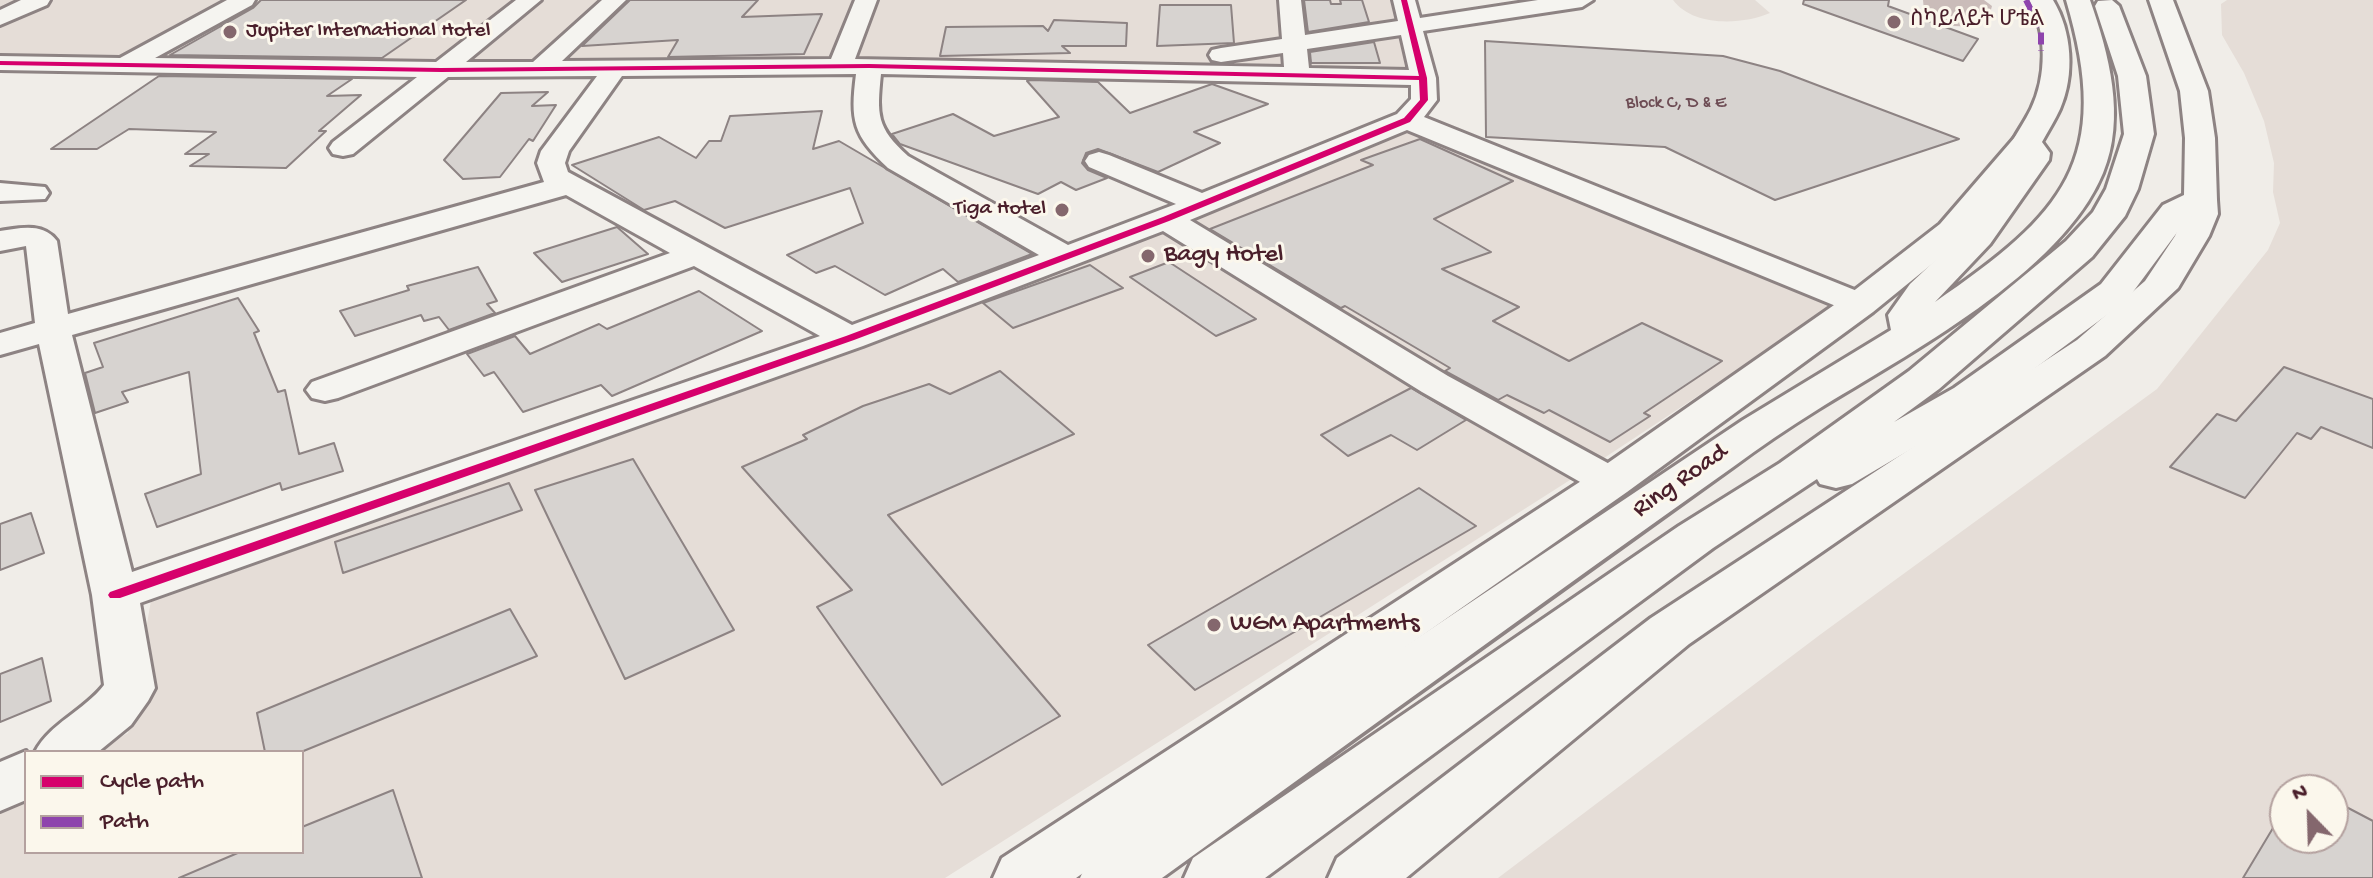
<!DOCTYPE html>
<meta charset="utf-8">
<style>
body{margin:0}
#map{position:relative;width:2373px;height:878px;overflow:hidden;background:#f0ede8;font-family:"Gochi Hand",sans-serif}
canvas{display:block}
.legend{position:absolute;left:24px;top:750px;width:280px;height:104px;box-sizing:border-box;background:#fbf7ec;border:2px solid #b4a19f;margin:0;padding:10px 14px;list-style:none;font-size:24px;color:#4a1f2b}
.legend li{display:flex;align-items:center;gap:16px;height:40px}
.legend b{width:40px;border:2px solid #b4a19f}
.north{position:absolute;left:2269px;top:774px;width:80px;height:80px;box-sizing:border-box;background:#fbf7ec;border:2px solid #b4a19f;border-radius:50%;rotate:337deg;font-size:22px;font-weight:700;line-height:32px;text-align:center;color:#4a1f2b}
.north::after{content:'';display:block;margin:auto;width:28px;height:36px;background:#84676d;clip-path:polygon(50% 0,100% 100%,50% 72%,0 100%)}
</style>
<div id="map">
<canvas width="2373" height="878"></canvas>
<ul class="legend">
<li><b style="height:10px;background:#d6006c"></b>Cycle path</li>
<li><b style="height:10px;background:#8e44ad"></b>Path</li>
</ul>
<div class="north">N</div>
</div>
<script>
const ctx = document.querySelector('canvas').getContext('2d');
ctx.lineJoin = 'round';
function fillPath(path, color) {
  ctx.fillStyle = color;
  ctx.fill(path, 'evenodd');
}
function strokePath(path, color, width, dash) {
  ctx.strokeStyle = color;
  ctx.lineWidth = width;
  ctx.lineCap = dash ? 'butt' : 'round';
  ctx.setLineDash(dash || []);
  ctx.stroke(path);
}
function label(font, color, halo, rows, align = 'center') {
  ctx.font = font + ' "Gochi Hand","Noto Sans Ethiopic",sans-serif';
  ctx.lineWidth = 6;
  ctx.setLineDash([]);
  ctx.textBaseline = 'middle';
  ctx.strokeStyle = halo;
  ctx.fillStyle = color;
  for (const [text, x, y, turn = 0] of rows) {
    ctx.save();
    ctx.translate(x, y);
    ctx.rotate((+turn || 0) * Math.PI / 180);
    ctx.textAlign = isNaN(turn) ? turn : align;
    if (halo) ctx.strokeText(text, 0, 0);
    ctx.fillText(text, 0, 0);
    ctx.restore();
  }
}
fillPath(new Path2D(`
 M0,0H1400L1429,72L0,62Z
 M2227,0H2373V878H1498L1821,634L2157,389L2268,250L2280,223L2273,192L2274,163L2264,121L2244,73L2222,35L2221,4ZM2285,790H2333V838H2285Z
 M1411,126L1837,304L1592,466L945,878H0V802L26,788V852H302V752H93L128,733L153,589Z`), '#e5ddd7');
fillPath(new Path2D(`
 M1673,0H1755L1770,13C1742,25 1693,27 1673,0Z`), '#e4ddd7');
fillPath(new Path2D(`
 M1923,0H1984L1992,6L1989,17L1961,15L1976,23C1962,29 1949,26 1935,21L1933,16L1941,13L1924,11Z`), '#cabcb9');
const building = new Path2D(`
 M261,0H466L382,58L170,55L253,8Z
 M630,0H758L742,17L822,14L804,54L668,57L678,40L582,46Z
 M1304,0H1330L1331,4H1341L1340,0H1362L1369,22L1308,32Z
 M1804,0H1889L1888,6L1978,39L1963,61L1803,4Z
 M1160,5H1231L1234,43L1157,46Z
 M1054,20L1127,23L1126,46H1062L1070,53L940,56L946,27L1043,26L1048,31Z
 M1485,41L1723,56L1780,71L1959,139L1775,200L1665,147L1486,137Z
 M1374,42L1380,63H1311L1310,52Z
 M159,76L352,79L327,96L361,95L319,131H326L286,168L190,166L209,154H185L216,132L129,129L97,149H51Z
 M1031,80L1098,82L1130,113L1212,84L1268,104L1194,132L1220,143L1158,172L1098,149L1086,153L1082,163L1088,170L1107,178L1076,190L1061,182L1038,194L900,144L892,134L953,114L994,136L1059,117L1027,81Z
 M548,92L532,106L556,105L533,141L529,139L500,177L463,179L444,160L501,93Z
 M822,111L813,149L839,141L1032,254L958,282L943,269L885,295L835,266L816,273L787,255L863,223L850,188L725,228L675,201L644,210L572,165L659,137L696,158L709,141H721L730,116Z
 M1420,139L1513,181L1434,219L1491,252L1442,269L1519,307L1493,321L1569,361L1642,323L1722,361L1644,413L1650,416L1610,442L1549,410L1544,413L1507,395L1498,400L1445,371L1450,368L1345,306L1341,308L1210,229L1373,165L1361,160Z
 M617,227L648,254L562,282L534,253Z
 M1169,262L1256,319L1216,336L1130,277Z
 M1090,265L1123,288L1013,328L983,303Z
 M478,267L497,301L487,304L495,313L449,330L439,317L424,321L421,315L355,336L340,311L409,290L407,286Z
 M699,291L762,331L612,396L601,385L523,412L494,372L484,376L467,354L515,336L530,354L599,324L607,329Z
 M238,298L259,331L254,333L278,392L285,390L299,454L334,443L343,471L282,490L280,483L157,527L145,494L201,474L189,372L122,392L128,402L95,413L85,373L103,367L94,343Z
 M2284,367L2373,399V448L2321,427L2311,439L2297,433L2245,498L2170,467L2217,414L2236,421Z
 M1000,371L1074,434L888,515L1060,716L942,785L817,607L852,590L742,467L807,439L803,435L863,406L929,384L950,394Z
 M1411,388L1466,420L1417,450L1391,435L1348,456L1321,435Z
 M633,459L734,630L625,679L535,490Z
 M509,483L522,510L343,573L335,542Z
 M1419,488L1476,526L1195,690L1148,645Z
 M31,513L44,553L0,570V524Z
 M510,609L537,656L301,752H265L257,713Z
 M42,658L51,701L0,722V674Z
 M393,790L422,878H179L240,852H302V827Z
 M2333,800L2373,821V878H2243L2285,808V838H2333Z`);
fillPath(building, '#d7d3d0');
strokePath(building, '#8d8383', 2);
const minor = new Path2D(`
 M21,0H50L47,5L0,25V10Z
 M227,0H255L252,5L155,58L436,62L516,0H541L466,62H533L602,0H626L562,61L831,59L855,0H877L855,59L1284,67L1283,53L1221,62L1212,60L1209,55L1212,50L1221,48L1282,39L1279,0H1301L1305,35L1398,21L1393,0H1415L1420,18L1538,0H1593L1582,7L1423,31L1436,78L1437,100L1424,117L1872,297L1877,304L1872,311L1860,314L1848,311L1407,130L1190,220L1448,376L1626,473L1632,482L1626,491L1611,495L1596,491L1422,392L1163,231L863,346L140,603L155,688L148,701L131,725L98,752H35C50,723 84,711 104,685L92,595L39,344L0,355V333L35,323L26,246L0,251V231C20,228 43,222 57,241L68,314L544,182L537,163L541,151L597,76L448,77L353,154L343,156L333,154L329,148L333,142L417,77L0,70V56L120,58ZM1401,35L1409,70L1309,68L1307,49ZM856,74C850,121 853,135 888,168L1039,255L852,325L568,172L565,163L569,151L622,76ZM881,74L1411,85V99L1397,114L1202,193L1109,155L1099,152L1089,155L1085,161L1089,167L1176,204L1068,245L908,156C876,127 877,115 881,74ZM566,195L670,253L312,382L306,390L312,398L325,401L338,398L694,266L820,336L132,572L72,335Z
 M0,183L45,187L49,193L45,199L0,201Z
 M26,751V800L0,811V762Z`);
const tertiary = new Path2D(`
 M2027,133L2038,136L2042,142L1964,238L1873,312L1627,492L1076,878H993L1002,858L1595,472L1847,296L1940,224L2016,136Z
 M2200,190L2212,193L2217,200L2218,214L2209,236L2178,288L2105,356L1689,644L1406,878H1328L1337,858L1651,618L2077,340L2145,281L2175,236L2184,214L2183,200L2188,193Z`);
const trunk = new Path2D(`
 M2029,0H2053C2072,31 2075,75 2060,109C2055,120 2048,131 2042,142L2050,153L2049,160L1990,244L1935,302C2063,214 2114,161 2066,0H2090C2109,54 2126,118 2103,173C2062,273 1906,355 1817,410C1788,428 1760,447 1733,467C1541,603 1352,741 1162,878H1080L1089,858L1743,420L1891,330L1888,315L1910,284L1944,252L1975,217L2017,160L2018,153L2012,142C2018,131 2025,121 2031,109C2047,76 2047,32 2029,0Z
 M2112,0L2119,6L2146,76L2154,134L2138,189L2125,216L2092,257L1939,389L1894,422L1954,388L2101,284L2163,205L2184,195L2185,138L2180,91L2149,0H2173L2208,91L2215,138L2217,200L2212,207L2187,219L2127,300L1984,406L1852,484L1836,488L1820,484L1817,479L1713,548L1265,878H1184L1193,858L1679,526L1780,463L1909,371L2066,241L2093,212L2106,189L2124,134L2118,76L2095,6L2098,1Z`);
strokePath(minor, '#8d8383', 6);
strokePath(tertiary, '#8d8383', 6);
strokePath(trunk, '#8d8383', 6);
fillPath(minor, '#f5f4f0');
fillPath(tertiary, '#f5f4f0');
fillPath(trunk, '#f5f4f0');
strokePath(new Path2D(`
 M2026,0L2041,30V51`), '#8e44ad', 6, [12, 6]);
fillPath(new Path2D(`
 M1401,0H1407L1427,78L1428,100L1410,122L1169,221L854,340L120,598H110L108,595L110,592L846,336L1163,217L1404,118L1420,100L1419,80L869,68L441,72L0,65V61L441,68L869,64L1419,76Z`), '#d6006c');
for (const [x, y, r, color] of [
 [1894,22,8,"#84676d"],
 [230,32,8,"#84676d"],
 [1062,210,8,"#84676d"],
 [1148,256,8,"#84676d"],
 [1214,625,8,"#84676d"]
]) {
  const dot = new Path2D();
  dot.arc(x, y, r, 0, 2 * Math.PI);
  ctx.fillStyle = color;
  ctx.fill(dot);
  strokePath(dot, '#fbf7ec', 3);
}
label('18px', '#6d4c54', null, [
 ["Block C, D & E",1676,104]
]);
label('22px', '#4a1f2b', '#fbf7ec', [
 ["ስካይላይት ሆቴል",1910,22],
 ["Jupiter International Hotel",246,32],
 ["Tiga Hotel",1046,210,"right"]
], 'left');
label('26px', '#4a1f2b', '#fbf7ec', [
 ["Bagy Hotel",1164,256],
 ["WGM Apartments",1230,625]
], 'left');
label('26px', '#4a1f2b', '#fbf7ec', [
 ["Ring Road",1681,482,-35]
]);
</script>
